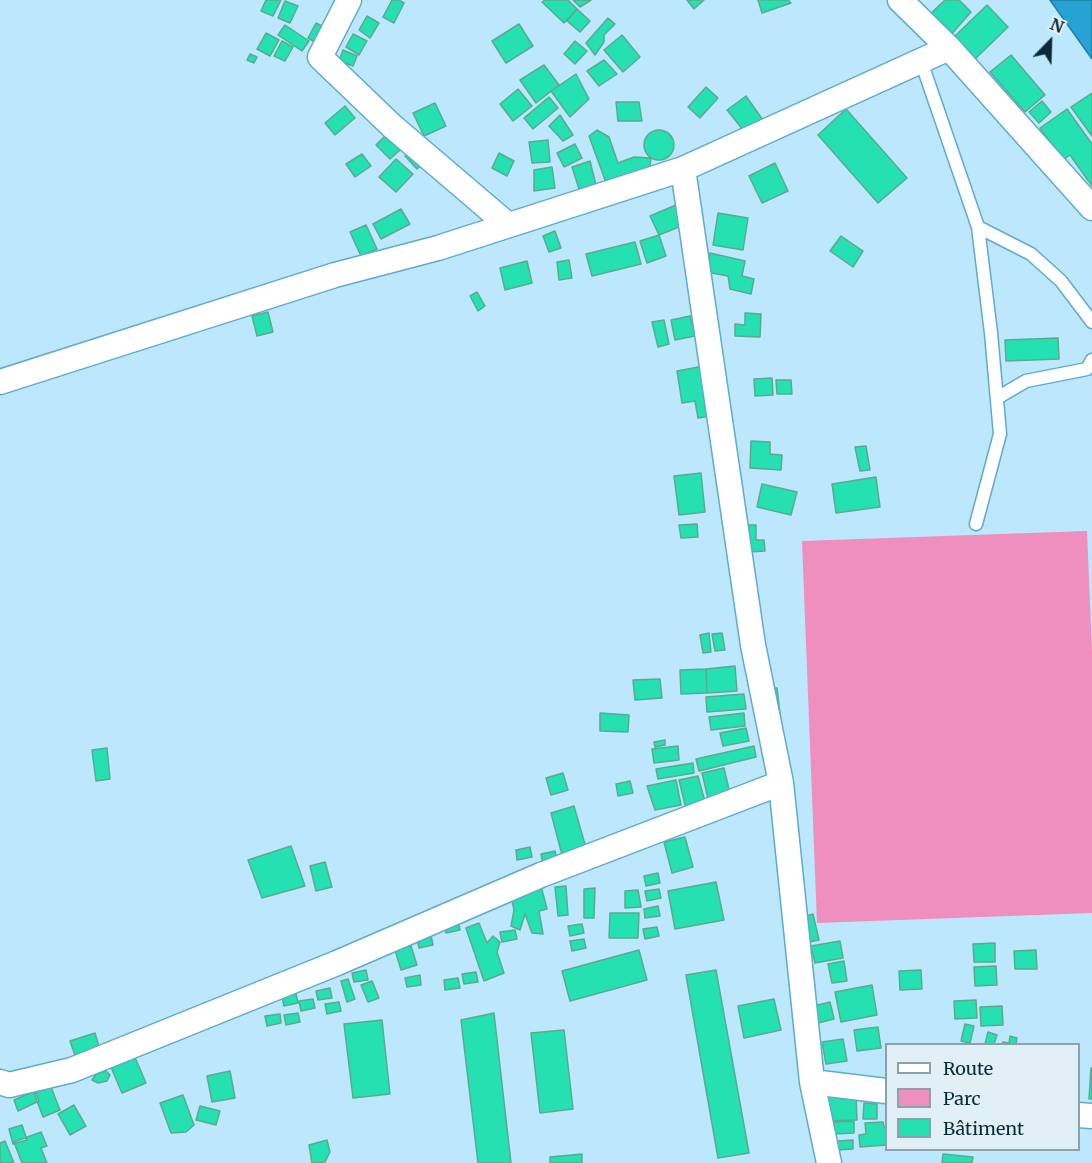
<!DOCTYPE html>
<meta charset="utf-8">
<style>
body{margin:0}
#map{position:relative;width:1092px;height:1163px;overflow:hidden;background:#bce7fd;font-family:Merriweather,serif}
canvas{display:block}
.legend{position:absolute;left:885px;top:1043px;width:195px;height:108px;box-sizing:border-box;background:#e1f0f7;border:2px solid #8ba1ab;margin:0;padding:8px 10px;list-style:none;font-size:18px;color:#092a38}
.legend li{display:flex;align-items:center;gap:12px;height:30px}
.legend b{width:30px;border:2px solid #8ba1ab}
.north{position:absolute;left:1020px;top:12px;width:60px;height:60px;-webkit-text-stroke:4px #e1f0f7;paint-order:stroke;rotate:23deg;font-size:16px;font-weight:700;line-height:24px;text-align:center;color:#092a38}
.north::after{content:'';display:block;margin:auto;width:21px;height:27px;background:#092a38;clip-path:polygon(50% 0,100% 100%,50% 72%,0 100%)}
</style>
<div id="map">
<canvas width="1092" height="1163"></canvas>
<ul class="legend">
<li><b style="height:8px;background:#fff"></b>Route</li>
<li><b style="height:16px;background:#ee8fbd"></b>Parc</li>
<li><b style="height:16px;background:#25e0b1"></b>Bâtiment</li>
</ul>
<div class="north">N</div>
</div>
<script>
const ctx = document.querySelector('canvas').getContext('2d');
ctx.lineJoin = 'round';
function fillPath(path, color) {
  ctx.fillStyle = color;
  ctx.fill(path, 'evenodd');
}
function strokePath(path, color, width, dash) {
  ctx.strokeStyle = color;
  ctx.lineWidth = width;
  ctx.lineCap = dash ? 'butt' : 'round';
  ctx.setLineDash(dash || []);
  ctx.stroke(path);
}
fillPath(new Path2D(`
 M1087,531L1092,653V913L817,923L802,541Z`), '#ee8fbd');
const water = new Path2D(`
 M1050,0H1092V59Z`);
fillPath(water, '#27a3d3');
strokePath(water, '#1e7fa4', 1.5);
const building = new Path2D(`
 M266,0H281L273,16L261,11Z
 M392,0H399L404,3L394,23L383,17Z
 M545,0H568L577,9L564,23L542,2Z
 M573,0H591L580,7Z
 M687,0H704L694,9Z
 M758,0H788L791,3L762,13Z
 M945,0H959L971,12L949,37L927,17Z
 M285,1L298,6L290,23L278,18Z
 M987,5L1008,27L975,59L954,37Z
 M577,9L590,21L580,32L567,21Z
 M367,16L379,23L370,38L359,30Z
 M608,18L615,24L604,35V42L595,55L586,43Z
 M316,23L328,29L320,45L308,38Z
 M519,24L533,46L506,63L492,41Z
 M285,25L309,41L302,51L278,35Z
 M266,33L279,40L270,56L257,49Z
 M353,34L367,41L359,55L346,47Z
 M622,35L640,57L623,72L604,50Z
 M282,41L293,47L285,61L274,56Z
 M575,41L587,51L575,64L564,54Z
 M343,50L357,56L353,66L339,61Z
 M250,54L257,57L254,63L247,60Z
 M1011,55L1045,95L1025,112L990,72Z
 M604,60L617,74L599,86L587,71Z
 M544,65L559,85L536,103L520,80Z
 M576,74L589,99L570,117L551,91Z
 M706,87L718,98L700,118L688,107Z
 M518,89L532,106L513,121L500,104Z
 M1092,93V136L1071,107Z
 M746,96L763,120L744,131L727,110Z
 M549,97L558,108L533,129L524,118Z
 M1042,101L1051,112L1039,123L1029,112Z
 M616,102H639L642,121H618Z
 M435,103L446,126L424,136L413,113Z
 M345,106L355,118L335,135L325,123Z
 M846,109L907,178L878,203L818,135Z
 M1067,109L1092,144V186L1070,155L1063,160L1040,128Z
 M560,115L573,135L563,141L549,126Z
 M644 145a15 15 0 1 1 30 0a15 15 0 1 1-30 0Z
 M597,130L609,137L618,163L634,157L651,158L649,175L608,188L589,136Z
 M386,135L400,150L390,159L376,145Z
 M548,140L550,162L532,163L529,142Z
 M575,144L582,158L564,167L557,153Z
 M413,148L426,161L417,169L405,156Z
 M499,153L514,161L507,176L492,168Z
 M362,154L371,166L355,177L346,164Z
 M396,159L413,174L396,192L379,177Z
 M590,161L596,185L579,189L572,167Z
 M775,163L788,191L762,203L749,176Z
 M552,167L555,188L534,191V170Z
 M676,205L684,225L659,235L650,216Z
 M401,209L410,224L381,239L373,224Z
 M718,213L748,218L743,250L713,245Z
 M366,225L377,249L361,256L350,232Z
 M555,231L561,248L549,252L543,236Z
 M659,235L666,256L647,263L640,241Z
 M841,236L863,251L853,267L830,251Z
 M635,242L641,264L592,276L586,254Z
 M710,253L745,261L742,276L754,279L751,294L730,289L728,276L706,272Z
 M569,260L572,278L559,280L557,262Z
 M527,261L532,283L505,290L500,268Z
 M477,292L485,306L478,311L470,296Z
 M268,312L273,332L257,336L252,316Z
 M745,313L761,314L760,337L735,336V324L745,325Z
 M690,316L695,336L675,340L671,320Z
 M664,320L669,344L658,347L652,322Z
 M1058,338L1059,359L1006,361L1005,340Z
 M704,366L711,416L698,418L695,401L682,403L677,371Z
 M772,378L773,395L755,396L754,379Z
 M776,380H791L792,394H777Z
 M751,441L770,442V454L782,455L781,470L750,468Z
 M866,446L870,470L860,471L855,447Z
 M701,473L705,512L679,515L674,476Z
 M876,477L880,507L836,513L832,484Z
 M762,484L797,492L791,515L757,507Z
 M697,524L698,537L681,538L679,525Z
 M747,525H756V540H764L765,551L749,552Z
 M709,633L711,652L703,653L700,635Z
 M722,633L725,650L715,651L712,634Z
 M735,666L737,691L707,693L706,669Z
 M706,669L707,693L681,694L680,670Z
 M660,679L662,698L635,700L633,680Z
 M772,688H777L781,722H777Z
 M744,694L746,709L707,712L706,697Z
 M600,713L629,715L628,732L600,731Z
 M744,713L745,726L711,730L709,717Z
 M746,728L749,741L723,746L720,733Z
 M665,740V745L655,747L654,742Z
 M678,746L679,760L654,763L652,749Z
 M754,746L756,757L699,771L696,759Z
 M107,748L110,779L96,781L92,750Z
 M693,763L694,773L658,779L656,769Z
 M724,768L731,798L709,803L702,773Z
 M563,773L568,790L551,795L546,778Z
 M698,776L704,798L699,807L686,809L679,780Z
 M676,780L681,805L655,810L647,786Z
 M630,781L633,793L618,796L616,784Z
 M574,806L586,848L562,855L551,813Z
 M685,837L693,867L672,873L664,842Z
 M291,846L305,886L262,898L248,860Z
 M530,847L532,857L517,860L516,850Z
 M555,851L557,861L543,864L541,854Z
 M325,862L332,887L316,891L310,866Z
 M658,873L660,883L646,886L644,876Z
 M716,882L724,920L675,929L668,891Z
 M541,886L547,909L539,911L543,934L532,933L525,914L520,930L511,926L514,910L511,896Z
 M566,886L568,915L558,916L555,887Z
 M595,888L594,918H584V889Z
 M659,889L661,898L647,901L645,891Z
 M638,890L641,907L625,908V891Z
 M658,906L660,916L645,918L644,909Z
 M610,913H639L638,938H609Z
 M813,914L819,940L804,943L799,918Z
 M458,920L460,930L446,933L444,923Z
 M479,923L487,943L493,936L500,942L497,952L504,973L484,981L466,928Z
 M582,924L584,933L570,936L568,926Z
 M657,927L659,936L645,939L643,929Z
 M515,930L517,939L502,942L500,932Z
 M431,935L433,945L419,948L417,938Z
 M584,939L586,948L572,951L570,941Z
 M840,941L843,958L815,963L811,946Z
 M995,943V962H974L973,944Z
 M411,946L417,965L401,970L395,950Z
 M639,950L647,980L570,1001L562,971Z
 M1036,950L1037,969H1015L1014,951Z
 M844,961L847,981L832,983L828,964Z
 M996,966L997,985L975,986L974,967Z
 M366,970L368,980L354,982L352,973Z
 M716,970L749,1153L718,1158L686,975Z
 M921,970L922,989L900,990L899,971Z
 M476,972L478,982L464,984L462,974Z
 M420,975L421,985L407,987L405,978Z
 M458,978L460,988L445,990L444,980Z
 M348,979L355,999L347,1002L341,981Z
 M372,981L379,998L368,1002L361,985Z
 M872,985L877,1015L841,1022L835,992Z
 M330,988L332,998L318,1000L316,991Z
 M296,994L298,1003L284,1006L282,996Z
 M313,999L315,1008L301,1011L299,1001Z
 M774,999L781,1030L744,1038L738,1006Z
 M976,1000L977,1018L955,1019L954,1001Z
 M339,1002L341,1011L327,1014L325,1004Z
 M830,1002L834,1019L818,1023L814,1006Z
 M1002,1006L1003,1025L981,1026L980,1007Z
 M298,1013L300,1022L286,1025L284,1015Z
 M494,1013L511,1163H478L461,1020Z
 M280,1014L281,1023L267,1026L265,1016Z
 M382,1020L390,1094L353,1098L344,1024Z
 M965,1024L974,1026L970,1043L961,1041Z
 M878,1027L881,1048L857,1051L854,1030Z
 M564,1030L573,1109L540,1113L531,1033Z
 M988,1032L997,1035L994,1044H985Z
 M95,1033L100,1050L76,1058L70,1041Z
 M1010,1036L1017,1038L1016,1044H1002L1003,1042L1009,1043Z
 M843,1039L847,1061L826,1064L822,1042Z
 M131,1048L146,1083L122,1093L107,1058Z
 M1091,1068H1092V1099H1089Z
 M106,1071L110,1075L107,1081L98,1083L92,1080L96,1074Z
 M230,1071L235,1098L212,1102L207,1076Z
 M51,1087L60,1110L43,1117L34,1093Z
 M35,1091L39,1101L18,1111L14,1100Z
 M183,1095L194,1125L186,1132L171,1133L160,1103Z
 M856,1095L857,1120L829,1121L828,1097Z
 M864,1103L877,1104V1119H863Z
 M74,1105L86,1126L70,1135L58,1114Z
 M200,1106L220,1111L216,1125L196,1120Z
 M854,1121V1133L834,1134L833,1122Z
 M883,1122L884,1127H886V1145L860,1147L859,1135L866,1134L865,1123Z
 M22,1125L27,1140L13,1144L9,1129Z
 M41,1132L47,1146L41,1148L47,1163H22L14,1142Z
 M327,1140L330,1152L325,1162L312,1163L309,1145Z
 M853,1140V1149L837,1150V1141Z
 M5,1141L14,1163H0V1143Z
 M582,1154V1163H550V1157Z
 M943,1154L973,1157L972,1163H942Z`);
fillPath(building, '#25e0b1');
strokePath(building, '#59ab90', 1.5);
const lane = new Path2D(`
 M921,61L978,227L991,333L1000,434L976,524
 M978,227L1031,254L1061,281L1092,322
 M997,398L1026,381L1087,369L1092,360`);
const street = new Path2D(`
 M349,0L320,57L392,126L508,225
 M900,0L949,48
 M0,382L335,275L438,248L683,169
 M0,1082L9,1085L72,1070L337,963L541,875L781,783
 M812,1082L886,1091
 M1078,1115L1092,1116
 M829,1163L812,1082L781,783L753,645L683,169L949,48L1092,208`);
strokePath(lane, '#5faacd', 15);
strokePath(street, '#5faacd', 27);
strokePath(lane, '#fff', 12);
strokePath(street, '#fff', 24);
</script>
